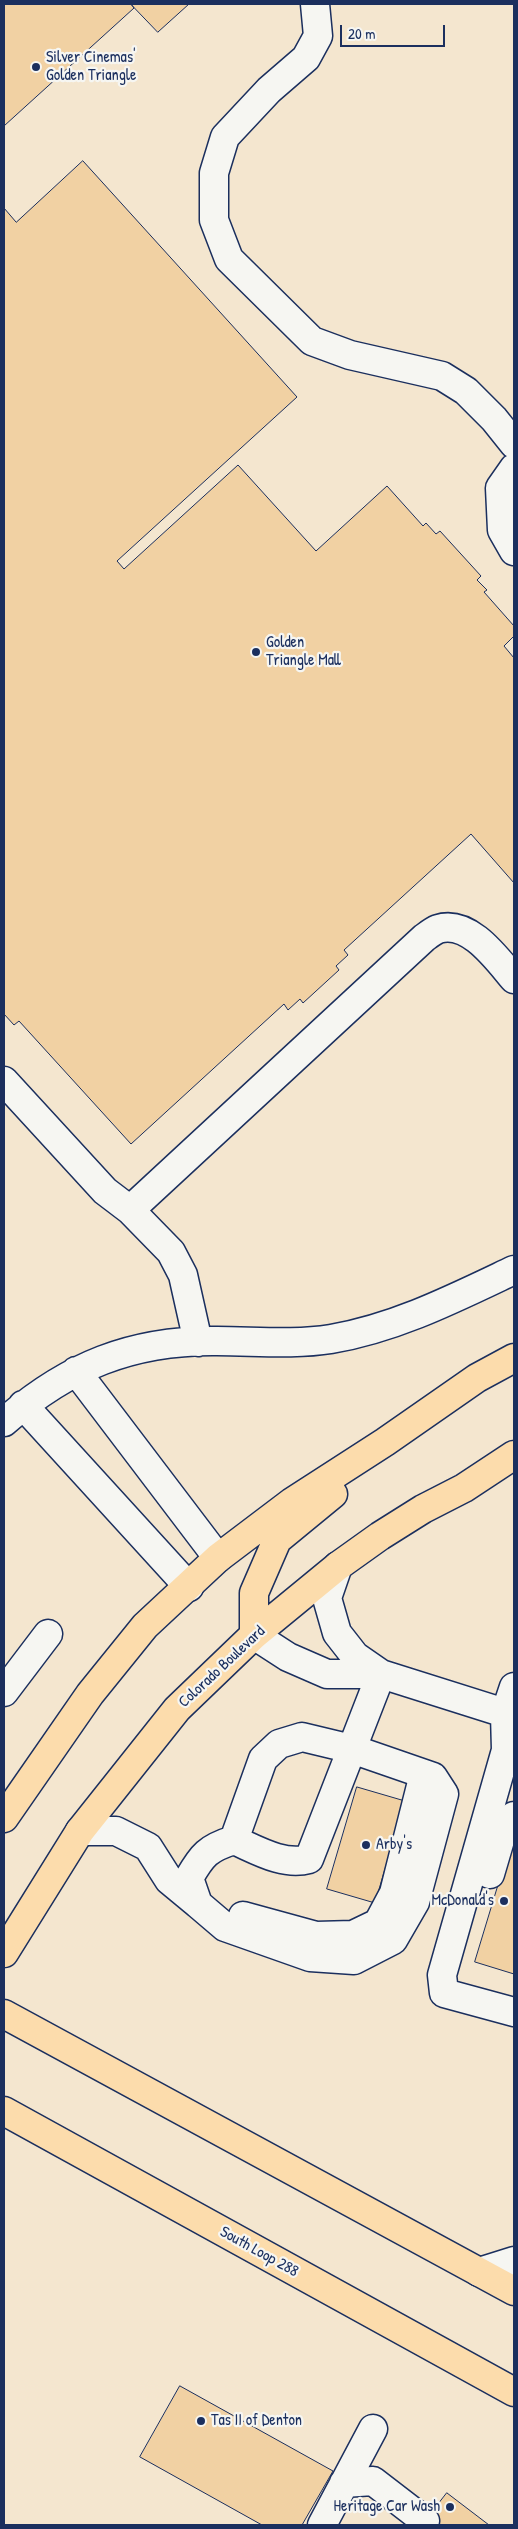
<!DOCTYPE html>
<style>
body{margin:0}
#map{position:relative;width:518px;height:2529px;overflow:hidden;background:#f5efe2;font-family:"Patrick Hand",sans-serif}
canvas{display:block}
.frame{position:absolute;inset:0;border:5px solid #1b2f5e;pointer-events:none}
.scale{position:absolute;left:340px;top:25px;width:105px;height:22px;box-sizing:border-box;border:2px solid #1b2f5e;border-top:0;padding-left:6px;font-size:15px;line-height:18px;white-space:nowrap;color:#1b2f5e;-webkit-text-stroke:4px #f6f6f2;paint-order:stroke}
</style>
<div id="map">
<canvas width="518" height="2529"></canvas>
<div class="frame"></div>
<div class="scale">20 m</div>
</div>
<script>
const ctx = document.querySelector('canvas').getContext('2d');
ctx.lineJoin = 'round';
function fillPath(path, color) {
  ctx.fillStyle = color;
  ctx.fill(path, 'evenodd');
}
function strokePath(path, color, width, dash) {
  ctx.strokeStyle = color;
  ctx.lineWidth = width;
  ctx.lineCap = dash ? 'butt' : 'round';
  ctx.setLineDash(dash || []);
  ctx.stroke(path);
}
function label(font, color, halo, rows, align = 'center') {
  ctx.font = font + ' "Patrick Hand",sans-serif';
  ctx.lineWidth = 4.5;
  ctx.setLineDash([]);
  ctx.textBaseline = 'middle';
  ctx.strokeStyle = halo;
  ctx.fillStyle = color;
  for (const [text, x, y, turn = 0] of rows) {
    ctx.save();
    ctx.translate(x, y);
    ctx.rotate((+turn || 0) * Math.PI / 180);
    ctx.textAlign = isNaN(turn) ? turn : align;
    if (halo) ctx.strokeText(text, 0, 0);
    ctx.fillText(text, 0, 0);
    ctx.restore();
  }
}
fillPath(new Path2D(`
 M4,4H514V2525H4Z`), '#f4e6cf');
const building = new Path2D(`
 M4,4H131L134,8L4,126Z
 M131,4H189L158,32Z
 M83,161L297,397L117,561L124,569L238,465L316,551L387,486L423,526L426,523L436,534L440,531L481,576L477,580L487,590L484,592L514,626V636L504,646L514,658V883L471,834L344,950L348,955L336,966L339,970L303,1003L300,999L288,1010L284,1004L131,1144L19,1021L14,1025L4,1014V208L16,222Z
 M357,1787L405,1801L375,1903L327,1889Z
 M512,1840H514V1974L475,1962Z
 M180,2386L333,2471L302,2525H262L140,2457Z
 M447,2493L489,2525H422Z`);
fillPath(building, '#f1d1a3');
strokePath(building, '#1b2f5e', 1);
const minor = new Path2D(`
 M315,4L318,36L306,58L269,90L225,137L214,173V220L229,259L312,341L350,355L442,376L466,391L494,419L514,444
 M514,468L500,488L502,530L514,551
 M4,1081L105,1191L130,1210L171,1252L183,1275L198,1342
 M130,1210L424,938C428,935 433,931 438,929C469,919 497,959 514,979
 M76,1371L218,1558
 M23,1405L189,1587
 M4,1422C68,1366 132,1340 217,1341C255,1341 294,1345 331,1339C396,1328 455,1298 514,1270
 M338,1566L327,1598L337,1633L355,1656L381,1674L514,1716
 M254,1635L288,1657L327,1674H381
 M514,1687L505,1714L506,1750L442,1975L444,1993L514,2012
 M4,1692L48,1634
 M80,1831H116L148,1847L169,1880L198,1904L189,1878C202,1855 208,1848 234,1840C257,1850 283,1866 309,1859L381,1674
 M490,1874L500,1840L514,1816
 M198,1904L225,1927L310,1957L354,1960L393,1940L415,1902L444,1794L433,1777L352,1749L302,1737L279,1744L263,1759L234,1840
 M243,1916L316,1936L353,1935L378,1923L394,1893L424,1774
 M479,2272L514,2261
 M344,2483L373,2481L425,2521
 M322,2525L373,2429`);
const major = new Path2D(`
 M254,1635V1593L277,1540L333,1494
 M4,1818L90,1694L145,1626L218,1558L292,1502L385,1442L477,1378L514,1358
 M4,1953L80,1831L177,1709L254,1635L338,1566L380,1536L423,1509L464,1488L514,1455`);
const highway = new Path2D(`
 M4,2014L514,2291
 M4,2111L514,2392`);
strokePath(minor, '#1b2f5e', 31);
strokePath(major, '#1b2f5e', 31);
strokePath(highway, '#1b2f5e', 31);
strokePath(minor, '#f6f6f2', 28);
strokePath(major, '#fcdcac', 28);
strokePath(highway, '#fcdcac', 28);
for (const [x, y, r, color] of [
 [36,67,5,"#1b2f5e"],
 [256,652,5,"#1b2f5e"],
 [366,1845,5,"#1b2f5e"],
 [504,1901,5,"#1b2f5e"],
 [201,2421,5,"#1b2f5e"],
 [450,2507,5,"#1b2f5e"]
]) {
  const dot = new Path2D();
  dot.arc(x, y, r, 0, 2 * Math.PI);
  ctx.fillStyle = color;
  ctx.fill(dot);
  strokePath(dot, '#f6f6f2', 2);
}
label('16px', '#1b2f5e', '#f6f6f2', [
 ["Silver Cinemas'",46,58],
 ["Golden Triangle",46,76],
 ["Golden",266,643],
 ["Triangle Mall",266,661],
 ["Arby's",376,1845],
 ["McDonald's",494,1901,"right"],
 ["Tas II of Denton",211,2421],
 ["Heritage Car Wash",440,2507,"right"]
], 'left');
label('16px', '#1b2f5e', '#f6f6f2', [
 ["Colorado Boulevard",222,1667,-43],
 ["South Loop 288",259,2252,29]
]);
</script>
